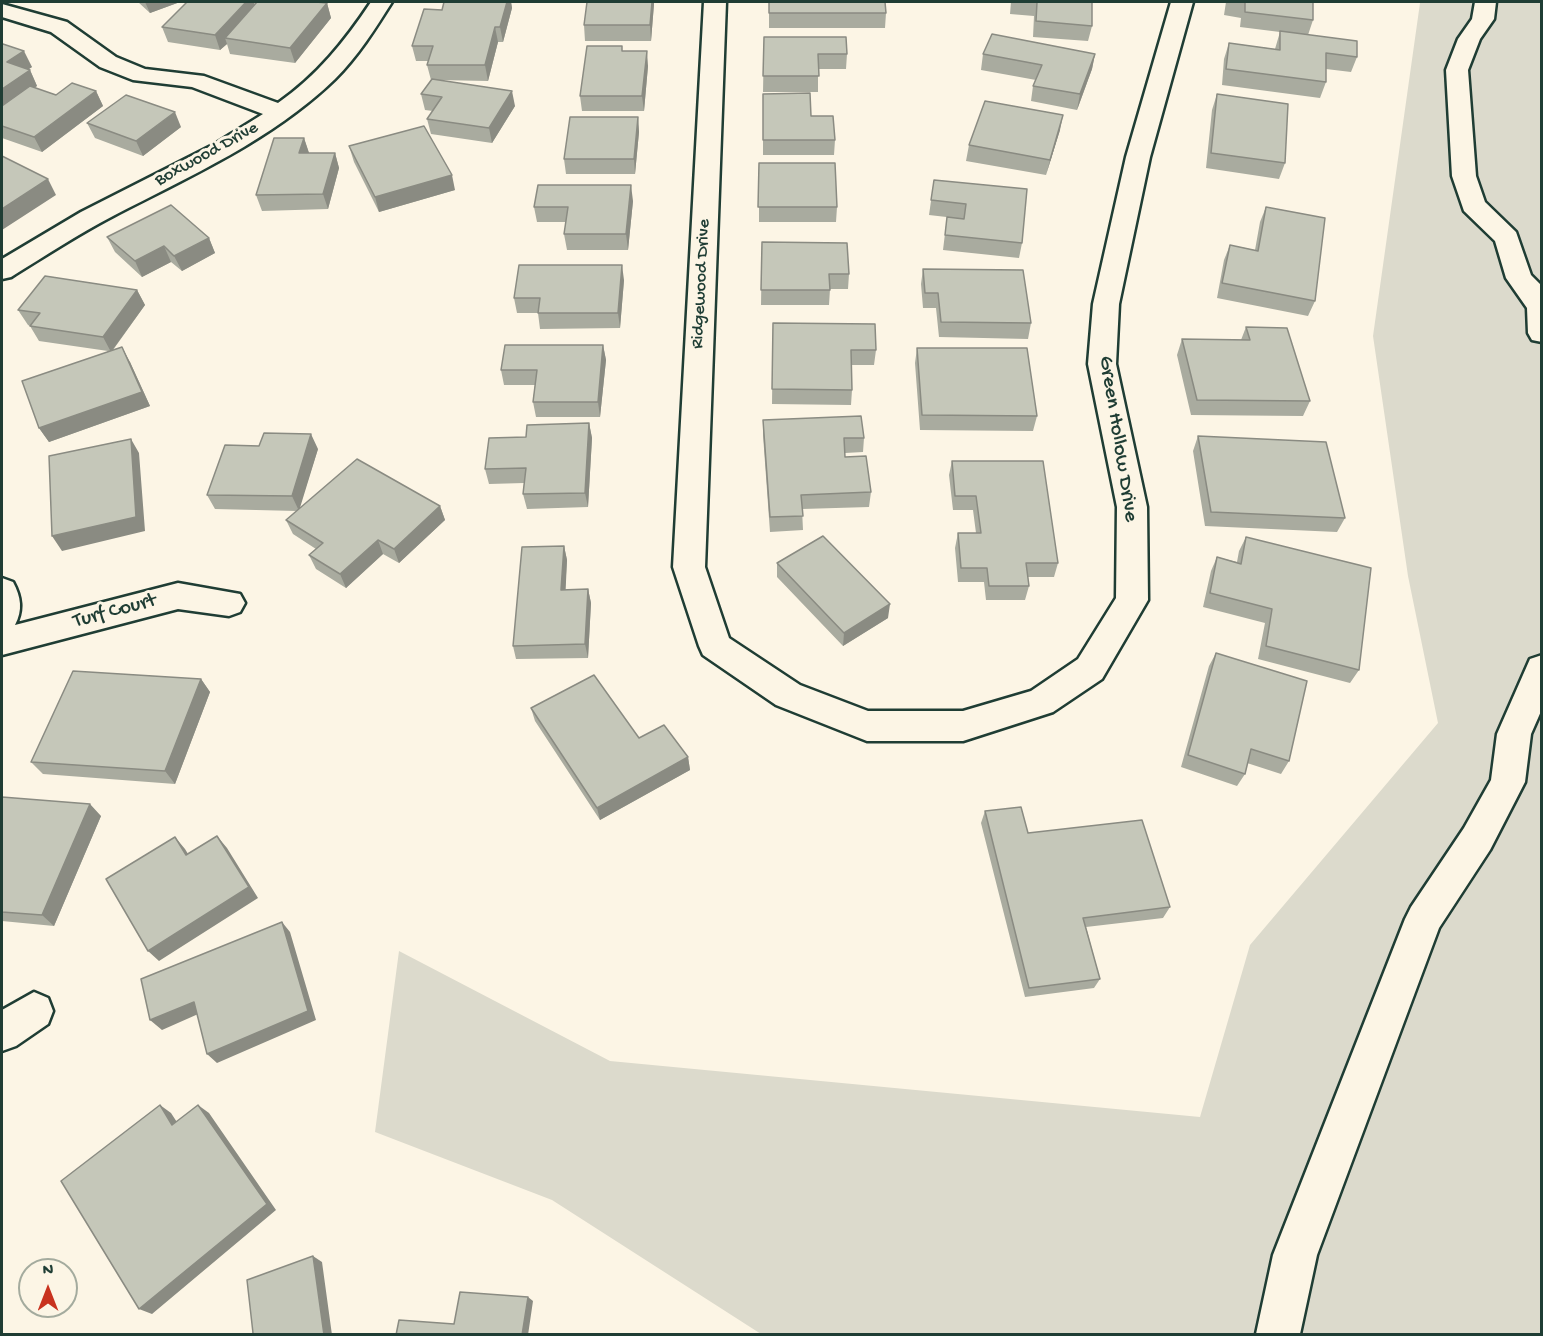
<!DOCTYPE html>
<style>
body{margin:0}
#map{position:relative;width:1543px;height:1336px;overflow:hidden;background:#fcf5e5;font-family:"Gochi Hand",sans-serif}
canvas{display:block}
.frame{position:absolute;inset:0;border:3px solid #1f3d34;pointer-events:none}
.north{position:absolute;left:18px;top:1258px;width:60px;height:60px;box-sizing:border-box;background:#fcf5e5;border:2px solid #a4ab9e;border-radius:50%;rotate:0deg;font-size:16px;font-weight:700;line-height:24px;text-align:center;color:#1f3d34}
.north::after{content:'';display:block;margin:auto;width:21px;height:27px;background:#c8321e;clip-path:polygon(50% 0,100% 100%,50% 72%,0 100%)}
</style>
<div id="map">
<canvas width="1543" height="1336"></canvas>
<div class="frame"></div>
<div class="north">N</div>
</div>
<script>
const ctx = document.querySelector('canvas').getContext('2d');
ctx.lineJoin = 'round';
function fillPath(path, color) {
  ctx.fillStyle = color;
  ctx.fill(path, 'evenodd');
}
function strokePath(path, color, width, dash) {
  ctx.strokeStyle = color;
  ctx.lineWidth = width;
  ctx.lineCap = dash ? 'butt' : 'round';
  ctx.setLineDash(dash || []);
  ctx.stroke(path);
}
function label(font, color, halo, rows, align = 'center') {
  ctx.font = font + ' "Gochi Hand",sans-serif';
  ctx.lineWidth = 6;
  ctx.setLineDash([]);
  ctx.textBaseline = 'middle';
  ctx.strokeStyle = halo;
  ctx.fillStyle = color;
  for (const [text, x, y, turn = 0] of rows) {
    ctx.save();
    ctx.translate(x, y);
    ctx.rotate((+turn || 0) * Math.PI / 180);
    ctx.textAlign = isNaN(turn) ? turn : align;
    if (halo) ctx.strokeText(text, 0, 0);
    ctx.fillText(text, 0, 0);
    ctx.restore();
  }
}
fillPath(new Path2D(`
 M1420,3L1541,2V1334H761L552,1200L375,1132L399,951L610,1061L1200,1117L1250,945L1438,723L1408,576L1373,336Z`), '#dcdacc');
const minor = new Path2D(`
 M371,2H392C375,29 358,56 335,79C272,140 190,176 113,216C78,234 45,256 11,277L2,279V259L81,212L213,145L263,114L192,87L133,80L100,67L51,32L2,17V4L67,22L116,57L145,69L204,76L278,103C317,76 345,41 371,2Z
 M704,2H726L705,567L729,638L800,685L868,711H963L1031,691L1078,659L1116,598L1117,507L1088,364L1093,304L1126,157L1171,2H1193L1150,157L1119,304L1116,364L1147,507L1148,600L1102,679L1053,712L963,741H867L776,705L703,655L699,646L673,567Z
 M1475,2H1496L1494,19L1480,39L1468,70L1476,176L1485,202L1516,232L1531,275L1542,286V342L1532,340L1528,333L1527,308L1506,278L1495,241L1464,211L1452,176L1446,70L1458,39L1472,19Z
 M2,578L13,582C21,597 23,610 15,625L178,583L240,594L245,603L240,612L229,616L178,609L2,655Z
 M1542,655V709L1531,734L1525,782L1490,850L1439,928L1317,1255L1300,1334H1256L1273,1255L1405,919L1411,907L1464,828L1491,780L1497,734L1530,659Z
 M34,992L48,998L53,1011L48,1024L16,1046L2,1051V1010Z`);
strokePath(minor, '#1f3d34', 5);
fillPath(minor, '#fcf5e5');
fillPath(new Path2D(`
 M138,2H180L150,13Z
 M187,2H254V4L327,3L331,18L295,63L230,54L227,44L220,50L168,42L162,27Z
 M444,2H511L512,8L503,42H498L488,81L437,80L515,106L492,143L431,134L427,119L433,111L425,110L421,94L431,80L427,65L428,61H416L412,46L442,10Z
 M769,2L886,13L885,28H769Z
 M1011,2H1092V26L1088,41L1033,37L1034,16L1010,14Z
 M1226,2H1313V20L1308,35L1357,57L1351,72L1326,69V82L1320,98L1222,85L1224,59L1229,43L1275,49L1280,32L1240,27L1241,18L1224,15Z
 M654,4L651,41H585L584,25Z
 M764,37L847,54L846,69H818V92H763Z
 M2,45L32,67L27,70H30L37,86L34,88L56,95L96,91L103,106L42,152L2,138Z
 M623,51L648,66L644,111H582L580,96Z
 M983,54H1095L1092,69L1077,110L1031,101L1033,86L1036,80L981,70Z
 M763,94L811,116L835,140L834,155H763Z
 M1217,94L1285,163L1279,179L1206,168L1212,110Z
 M638,117L639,132L635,174H566L564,159Z
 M87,123L181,127L143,156L95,138Z
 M1060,130L1046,175L966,161L969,145Z
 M304,138L309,153H335L339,168L328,209L262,211L256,195Z
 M349,146L455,190L379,212L354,162Z
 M759,163L837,207L836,222H759Z
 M934,180L1022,243L1019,258L943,250L947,217L964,219L929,215Z
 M633,201L628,250H567L564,234L566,222H537L534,207Z
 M1266,207L1315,301L1308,316L1217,298L1224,260L1230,245L1255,250L1260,222Z
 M107,237L209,238L215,253L182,271L171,262L142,277L115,252Z
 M762,242L849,274L848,289H830L829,305H761Z
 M923,269L1031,323L1028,339L939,337L936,308H923L921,284Z
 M624,280L620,328L540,329L538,313H517L514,298Z
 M137,290L145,305L113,350L130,362L150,406L49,442L39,428L108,351L39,341L30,326L28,325L18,310Z
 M773,323L876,350L874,365H852V390L851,405L772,404Z
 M1246,327L1310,401L1303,416L1191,415L1177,355L1182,339L1241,340Z
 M603,345L606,360L600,417H536L533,402L535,385H504L501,370Z
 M917,348L1037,416L1033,431L920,430L915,363Z
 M763,420L864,438L863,452L845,453V457L871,492L869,507L802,509L803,530L770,532L763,435Z
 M589,423L592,438L588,507L527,509L523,494L524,483L489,484L485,469L526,437Z
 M1198,436L1345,518L1337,532L1205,526L1193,451Z
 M318,449L299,508L440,506L445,520L399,563L383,554L346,588L316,569L309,555L316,549L293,534L286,520L297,511L215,509L207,495Z
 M952,461L1058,563L1054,577H1028L1029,586L1025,600H986L984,582H958L955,548L958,533H976L973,510H953L949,475Z
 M1246,537L1359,670L1350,683L1258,659L1265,623L1203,607L1211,571L1217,557L1237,562L1239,551Z
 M564,546L567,560L565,590L588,589L591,603L588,658L516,659L513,646Z
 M777,563L888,618L843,646L777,577Z
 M1216,653L1289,761L1281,774L1247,763L1245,774L1237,786L1181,767L1209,666Z
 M201,679L210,692L175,784L43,774L31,762Z
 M531,708L639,738L688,757L690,770L600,820L535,721Z
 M2,797L101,816L54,926L2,921Z
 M985,811L1028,833L1170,907L1163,918L1086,927L1100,979L1094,988L1025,997L981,823Z`), '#a9ab9f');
fillPath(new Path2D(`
 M145,2H180L150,13Z
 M246,2H254L257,10L225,38L227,44L220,50L215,35Z
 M507,2H511L512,8L503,42L500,27Z
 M652,2H654V4L651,41L650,25Z
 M327,3L331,18L295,63L290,48Z
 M495,27L498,42L488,81L485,65Z
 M24,51L32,67L15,78L7,62Z
 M647,51L648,66L644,111L642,96Z
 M1095,54L1092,69L1077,110L1080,94Z
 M30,70L37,86L2,110V89Z
 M96,91L103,106L42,152L34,137Z
 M512,91L515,106L492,143L489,128Z
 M175,112L181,127L143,156L136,141Z
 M1063,115L1060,130L1046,175L1050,160Z
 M638,117L639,132L635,174L634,159Z
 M304,138L309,153H299Z
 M335,153L339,168L328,209L323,194Z
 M452,175L455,190L379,212L375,197Z
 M48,179L56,195L2,230V209Z
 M631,185L633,201L628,250L626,234Z
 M209,238L215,253L182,271L174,256Z
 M164,246L171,262L142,277L135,261Z
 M622,265L624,280L620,328L618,313Z
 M137,290L145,305L111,352L103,337Z
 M603,345L606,360L600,417L598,402Z
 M122,347L130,362L150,406L49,442L39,428Z
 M589,423L592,438L588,507L585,493Z
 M311,434L318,449L299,511L292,496Z
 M131,439L139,453L145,531L62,551L52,536Z
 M440,506L445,520L399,563L394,549Z
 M378,540L383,554L346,588L340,574Z
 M564,546L567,560L565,603L561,590Z
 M588,589L591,603L588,658L585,644Z
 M890,604L888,618L843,646L844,633Z
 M201,679L210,692L175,784L165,771Z
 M688,757L690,770L600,820L597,808Z
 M90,804L101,816L54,926L42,915Z
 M217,836L227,848L258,898L159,961L148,951Z
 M175,837L185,849L196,867L186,855Z
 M282,922L290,932L316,1020L217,1063L207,1054Z
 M194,1002L205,1011L162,1030L150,1020Z
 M160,1105L171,1113L184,1133L172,1125Z
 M198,1105L209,1113L276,1210L152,1314L139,1309Z
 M313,1256L322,1262L332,1335H324Z
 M528,1297L533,1301L528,1335H522Z`), '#8a8b82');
const building = new Path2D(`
 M187,2H246L215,35L162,27Z
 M257,2H316L327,3L290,48L225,38Z
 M444,2H507L500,27H495L485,65H427L433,46H412L424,9L442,10Z
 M587,2H652L650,25H584Z
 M769,2H885L886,13H769Z
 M1037,2H1092V26L1036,21Z
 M1239,2H1313V20L1245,12V2Z
 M1280,31L1357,41V57L1326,53V82L1226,69L1229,43L1280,50Z
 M992,34L1095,54L1080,94L1033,86L1042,65L983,54Z
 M764,37H846L847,54H818L819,76H763Z
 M3,44L24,51L7,62L30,70L2,89V45Z
 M587,46H622V51H647L642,96H580Z
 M432,79L512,91L489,128L427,119L442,97L421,94Z
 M72,83L96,91L34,137L2,126V106L30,86L56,95Z
 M810,93L811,116H833L835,140H763V94Z
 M1217,94L1288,104L1285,163L1211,153Z
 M126,95L175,112L136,141L87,123Z
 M985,101L1063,115L1050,160L969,145Z
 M570,117H638L634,159H564Z
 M424,126L452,175L375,197L349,146Z
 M274,138H304L299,153H335L323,194L256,195Z
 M2,156L48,179L2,209Z
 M759,163H835L837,207H758Z
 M934,180L1027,189L1022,243L945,235L947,217L964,219L966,204L931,200Z
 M538,185H631L626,234H564L568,207H534Z
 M171,205L209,238L174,256L164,246L135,261L107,237Z
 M1266,207L1325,218L1315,301L1222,283L1230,245L1258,251Z
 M762,242L847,243L849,274H829L830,290H761Z
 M519,265H622L618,313H538L540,298H514Z
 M923,269L1023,270L1031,323L941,322L938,293H925Z
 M45,276L137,290L103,337L30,326L40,313L18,310Z
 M773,323L875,324L876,350H851L852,390L772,389Z
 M1246,327L1287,328L1310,401L1197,400L1182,339L1250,340Z
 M505,345H603L598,402H533L537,370H501Z
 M122,347L142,392L39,428L22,381Z
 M917,348H1027L1037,416L922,415Z
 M861,416L864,438H844L845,457L866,456L871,492L801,495L803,516L770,517L763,420Z
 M589,423L585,493L523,494L526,468L485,469L489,438L526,437L527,425Z
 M264,433L311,434L292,496L207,495L225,445L259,446Z
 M1198,436L1326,442L1345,518L1211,512Z
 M131,439L136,517L52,536L49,456Z
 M357,459L440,506L394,549L378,540L340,574L309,555L323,543L286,520Z
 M952,461H1043L1058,563H1026L1029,586H989L987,568H961L958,533H981L976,496H955Z
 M823,536L890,604L844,633L777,563Z
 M1246,537L1371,568L1359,670L1266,646L1272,609L1210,593L1217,557L1241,564Z
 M564,546L561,590L588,589L585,644L513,646L522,547Z
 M1216,653L1307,681L1289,761L1251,749L1245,774L1188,755Z
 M73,671L201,679L165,771L31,762Z
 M594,675L639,738L664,725L688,757L597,808L531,708Z
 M2,797L90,804L42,915L2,912Z
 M1021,807L1028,833L1142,820L1170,907L1083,918L1100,979L1029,988L985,811Z
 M217,836L249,887L148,951L106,879L175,837L186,855Z
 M282,922L308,1011L207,1054L194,1002L150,1020L141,979Z
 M160,1105L172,1125L198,1105L267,1204L139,1309L61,1181Z
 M313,1256L324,1335H250L253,1333L247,1280Z
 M460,1292L528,1297L522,1335H396L399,1320L454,1324Z`);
fillPath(building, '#c5c7b9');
strokePath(building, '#8a8b82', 1.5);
label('18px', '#1f3d34', '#fcf5e5', [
 ["Boxwood Drive",207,155,-29],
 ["Ridgewood Drive",702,284,-87]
]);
label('21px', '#1f3d34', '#fcf5e5', [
 ["Green Hollow Drive",1117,439,81],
 ["Turf Court",115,612,-15]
]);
</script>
